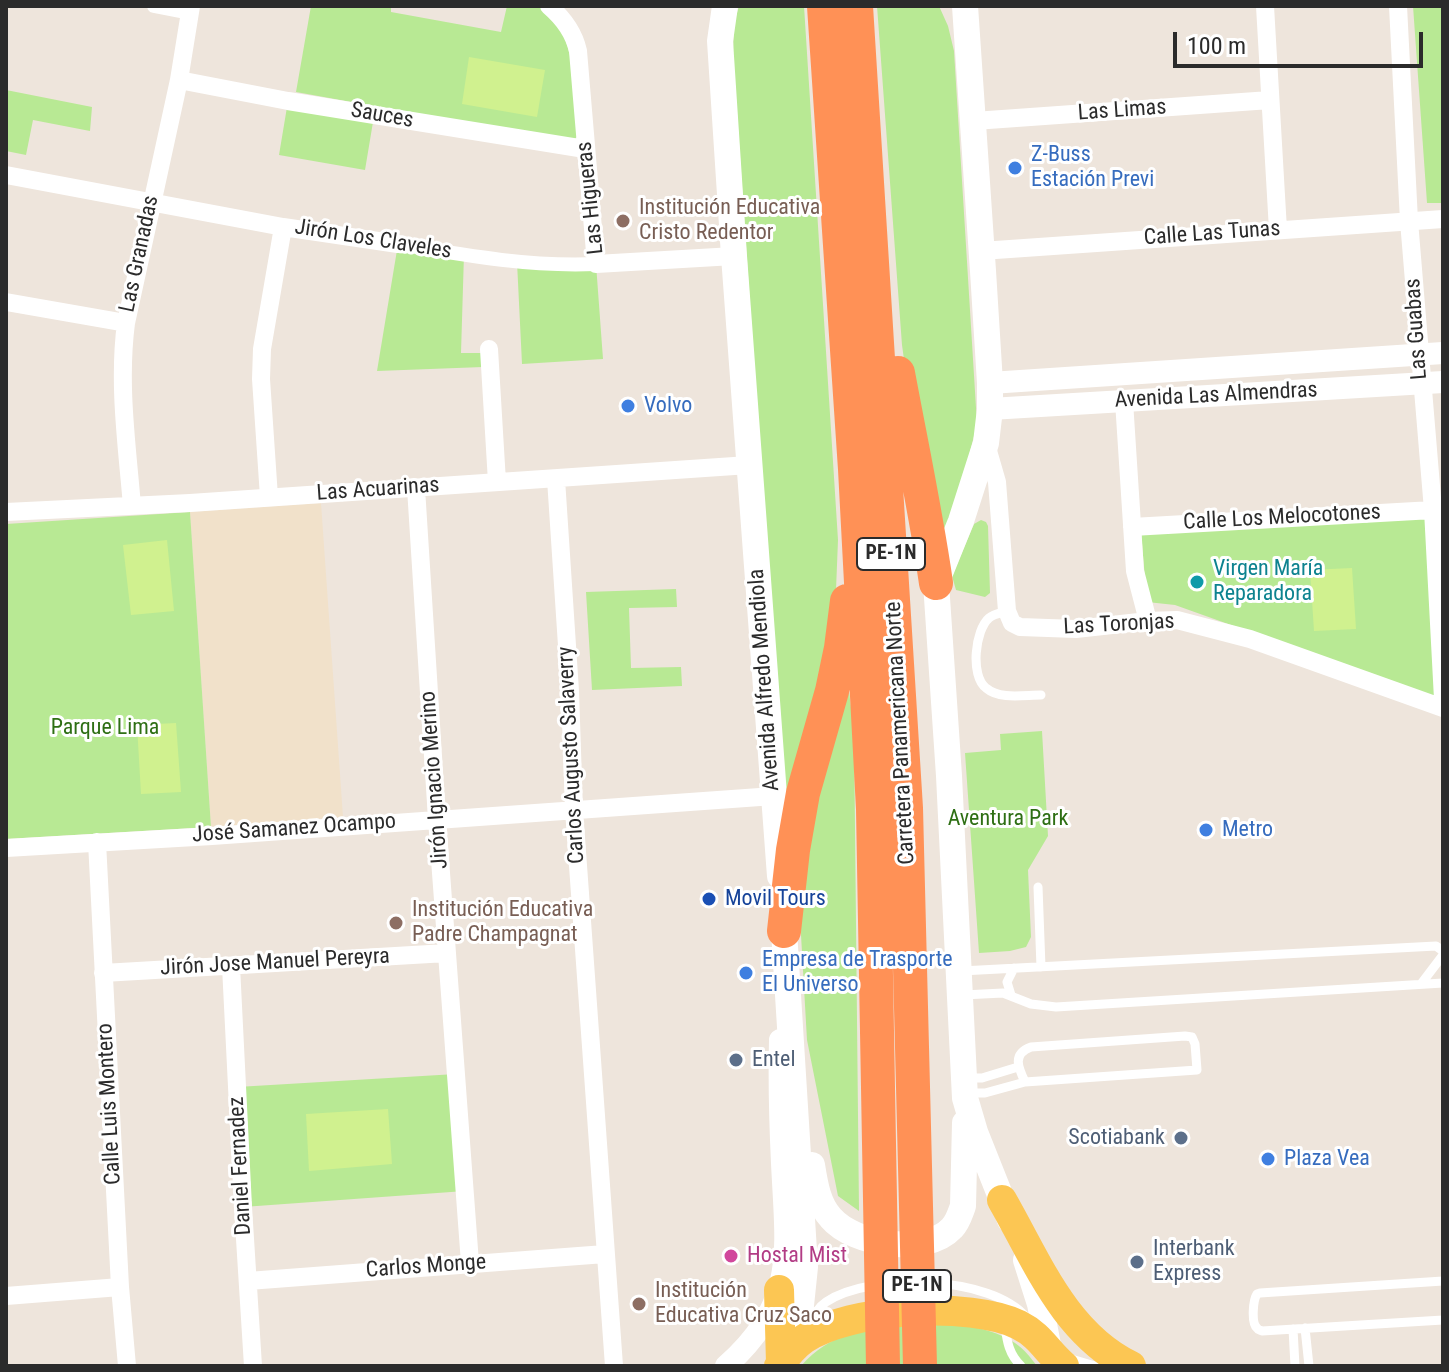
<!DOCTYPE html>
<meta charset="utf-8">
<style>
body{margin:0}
#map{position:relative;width:1449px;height:1372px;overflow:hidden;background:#eee5dc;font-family:"Roboto Condensed",sans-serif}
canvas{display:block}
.frame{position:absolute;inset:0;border:8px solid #2b2b2b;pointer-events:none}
.scale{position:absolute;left:1173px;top:32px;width:250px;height:36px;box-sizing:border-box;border:4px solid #2b2b2b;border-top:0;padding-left:10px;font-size:24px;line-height:28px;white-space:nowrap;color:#2b2b2b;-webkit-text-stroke:6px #fff;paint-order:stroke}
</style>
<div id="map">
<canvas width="1449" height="1372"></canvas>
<div class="frame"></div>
<div class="scale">100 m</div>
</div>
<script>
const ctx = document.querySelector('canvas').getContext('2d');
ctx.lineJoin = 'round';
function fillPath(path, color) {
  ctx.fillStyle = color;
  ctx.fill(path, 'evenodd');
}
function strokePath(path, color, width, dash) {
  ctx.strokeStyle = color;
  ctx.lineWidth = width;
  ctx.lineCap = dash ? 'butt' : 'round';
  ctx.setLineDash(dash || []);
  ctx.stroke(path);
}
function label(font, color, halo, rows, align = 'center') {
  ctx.font = font + ' "Roboto Condensed",sans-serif';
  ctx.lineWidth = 6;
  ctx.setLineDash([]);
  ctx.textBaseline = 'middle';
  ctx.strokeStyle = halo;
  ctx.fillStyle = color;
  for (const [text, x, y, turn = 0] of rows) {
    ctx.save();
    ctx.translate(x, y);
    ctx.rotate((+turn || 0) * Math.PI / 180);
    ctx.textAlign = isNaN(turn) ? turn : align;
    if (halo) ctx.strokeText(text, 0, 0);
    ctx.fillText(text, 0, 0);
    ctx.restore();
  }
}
fillPath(new Path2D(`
 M321,503L343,817L211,827L190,512Z`), '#f1e1ca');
fillPath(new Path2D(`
 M311,6H359L372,8L373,6H391V12L501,32L507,6H545C575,33 575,94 580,132L573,142L296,92Z
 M739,6H804L838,540L834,640L788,863L733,54L734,23Z
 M877,6H939L948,26L954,51L977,424L962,484L942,539L916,446L902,345Z
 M1413,6H1443V203H1427Z
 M6,90L92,107L90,131L33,120L26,155L6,151Z
 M287,107L373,122L365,170L279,155Z
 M398,244L464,254L461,353H483V367L377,371Z
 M517,262L596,264L603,359L522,364Z
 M190,512L211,827L6,839V524Z
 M1426,517L1438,699L1175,605L1147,602L1141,532Z
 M981,520L986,522L988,526L990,593L985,597L956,590L952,576L974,524Z
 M676,589L677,607L629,608L631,668L681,667L682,686L592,690L586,592Z
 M848,683L854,732L859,1211L838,1196L807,1040L797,865Z
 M1042,731L1048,836L1028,870L1031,937L1026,947L1010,951L979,953L965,753L1001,750L1000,734Z
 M456,1074L465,1191L243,1207L237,1087Z
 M902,1323C939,1325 983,1321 1015,1343C1024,1349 1031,1358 1037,1366H801C831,1332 860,1332 902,1323Z`), '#b8e994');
fillPath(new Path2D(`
 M469,57L545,70L537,117L462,104Z
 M167,540L174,611L131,615L123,545Z
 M1352,568L1356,629L1314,631L1310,570Z
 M176,723L181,792L141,794L137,725Z
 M388,1109L392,1164L309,1171L306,1114Z`), '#d0f18f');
strokePath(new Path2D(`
 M1007,611C1001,613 994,614 989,618C975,630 970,676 986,688C1000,700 1024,695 1041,695
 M1038,887L1041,967
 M961,971L1436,946L1443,951V955L1421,984
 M963,995L1003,993L1031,1004L1056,1007L1443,983
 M1011,995L1007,982L1014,968
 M968,1078H982L1018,1067
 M968,1093H985L1025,1082L1197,1070L1195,1044L1192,1037L1185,1036L1031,1047C1012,1054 1018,1067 1025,1082
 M1443,1281L1260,1293L1257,1294C1253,1300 1251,1323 1257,1328C1258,1330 1260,1330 1262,1331L1443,1320
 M1005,1326C1007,1342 1009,1354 1021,1366
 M808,1327C813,1318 817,1308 826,1302C871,1272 992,1275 1027,1318
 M1305,1328L1309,1366
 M1293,1329L1295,1366
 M1068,1358L1095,1366`), '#fff', 9);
strokePath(new Path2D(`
 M154,6L190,13
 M398,244C463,255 529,267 596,264`), '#fff', 14);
strokePath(new Path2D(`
 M549,6C563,18 574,33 578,51L596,264L734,256
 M1265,6L1278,230
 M1398,6L1409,221L1433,510L1443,699
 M179,80L288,101L585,149
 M974,121L1270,100
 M6,175L283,227L398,244
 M981,251L1443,219
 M6,302L126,323
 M489,349L497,482
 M1124,401L1135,571L1148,621
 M986,444L997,482L1007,611L1012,623L1020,627L1076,629L1148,621L1177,620L1250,639L1443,708
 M556,479L570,691L574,810L614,1366
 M416,488L437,819L470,1263
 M269,497L261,379L262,349L283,227
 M132,506C127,445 118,384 126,323L179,80L191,6
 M6,512L190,503L749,465
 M1132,527L1433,510
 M97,842L120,1287L127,1366
 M6,848L212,836L774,796
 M231,966L243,1207L253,1366
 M103,973L447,953
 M248,1281L605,1254
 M6,1296L120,1287`), '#fff', 18);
strokePath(new Path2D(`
 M990,383L1443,353
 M990,409L1443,382
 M726,1366C798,1302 786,1250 782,1163C780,1122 779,1081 780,1040`), '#fff', 22);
strokePath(new Path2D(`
 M725,6L720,41L734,256L780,876
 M965,6L983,271L990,383V409L986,443L961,521L936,583L949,776L965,1098L975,1132L1010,1220
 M783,915L805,1267L800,1315L789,1353
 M812,1165C815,1184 818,1204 831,1218C854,1245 926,1256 952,1228C958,1222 960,1214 963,1206L965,1123
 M1026,1260L1040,1304L1049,1350`), '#fff', 26);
strokePath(new Path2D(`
 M1002,1200C1037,1261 1064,1333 1131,1366
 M779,1290L781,1363
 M779,1366C786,1356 794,1346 804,1339C849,1308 970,1301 1019,1325C1041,1336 1047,1352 1064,1366`), '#fcc653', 30);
strokePath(new Path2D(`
 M824,6L855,469L873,809L883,1366
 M856,6L906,808L920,1366
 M898,373C911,443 926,513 936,583
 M784,931L793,850L803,793L832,691L841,648L847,601`), '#ff9156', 34);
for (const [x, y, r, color] of [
 [1015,168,8,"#3f7fe0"],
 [623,221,8,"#8d6e63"],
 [628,406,8,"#3f7fe0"],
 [1197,582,8,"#0f9aa8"],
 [1206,830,8,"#3f7fe0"],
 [709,899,8,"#1a4fb4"],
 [396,923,8,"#8d6e63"],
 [746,973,8,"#3f7fe0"],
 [736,1060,8,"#5c6f8a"],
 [1181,1138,8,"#5c6f8a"],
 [1268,1159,8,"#3f7fe0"],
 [731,1256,8,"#d1479c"],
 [1137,1262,8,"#5c6f8a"],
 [639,1304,8,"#8d6e63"]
]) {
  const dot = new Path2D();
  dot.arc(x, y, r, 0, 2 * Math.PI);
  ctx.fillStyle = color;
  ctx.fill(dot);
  strokePath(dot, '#fff', 3);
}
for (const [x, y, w] of [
 [891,554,68],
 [917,1286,68]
]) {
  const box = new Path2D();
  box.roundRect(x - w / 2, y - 16, w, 32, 6);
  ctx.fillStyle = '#fff';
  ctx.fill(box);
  strokePath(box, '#2b2b2b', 2);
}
label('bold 20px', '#2b2b2b', null, [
 ["PE-1N",891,554],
 ["PE-1N",917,1286]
]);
label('22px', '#2b2b2b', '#fff', [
 ["Las Limas",1122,111,-4],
 ["Sauces",382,116,10],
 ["Las Higueras",591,198,-96],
 ["Calle Las Tunas",1212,234,-4],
 ["Jirón Los Claveles",373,240,9],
 ["Las Granadas",140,254,-78],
 ["Las Guabas",1417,329,-94],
 ["Avenida Las Almendras",1216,396,-3],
 ["Las Acuarinas",378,490,-4],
 ["Calle Los Melocotones",1282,518,-3],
 ["Las Toronjas",1119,625,-3],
 ["Avenida Alfredo Mendiola",765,680,-94],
 ["Carretera Panamericana Norte",901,733,-93],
 ["Carlos Augusto Salaverry",572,755,-93],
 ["Jirón Ignacio Merino",435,780,-94],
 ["José Samanez Ocampo",294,829,-4],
 ["Jirón Jose Manuel Pereyra",275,963,-3],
 ["Calle Luis Montero",110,1104,-93],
 ["Daniel Fernadez",241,1166,-93],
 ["Carlos Monge",426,1267,-4]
]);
label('22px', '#366cbe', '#fff', [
 ["Z-Buss",1031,155],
 ["Estación Previ",1031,180],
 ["Volvo",644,406],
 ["Metro",1222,830],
 ["Empresa de Trasporte",762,960],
 ["El Universo",762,985],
 ["Plaza Vea",1284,1159]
], 'left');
label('22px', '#785e54', '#fff', [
 ["Institución Educativa",639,208],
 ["Cristo Redentor",639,233],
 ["Institución Educativa",412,910],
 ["Padre Champagnat",412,935],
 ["Institución",655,1291],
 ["Educativa Cruz Saco",655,1316]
], 'left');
label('22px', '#0d838f', '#fff', [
 ["Virgen María",1213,569],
 ["Reparadora",1213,594]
], 'left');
label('22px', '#2e6f14', '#fff', [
 ["Parque Lima",105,728],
 ["Aventura Park",1008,819]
]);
label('22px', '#164399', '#fff', [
 ["Movil Tours",725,899]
], 'left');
label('22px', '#4e5e75', '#fff', [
 ["Entel",752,1060],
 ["Scotiabank",1165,1138,"right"],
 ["Interbank",1153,1249],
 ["Express",1153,1274]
], 'left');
label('22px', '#b23c85', '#fff', [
 ["Hostal Mist",747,1256]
], 'left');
</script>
